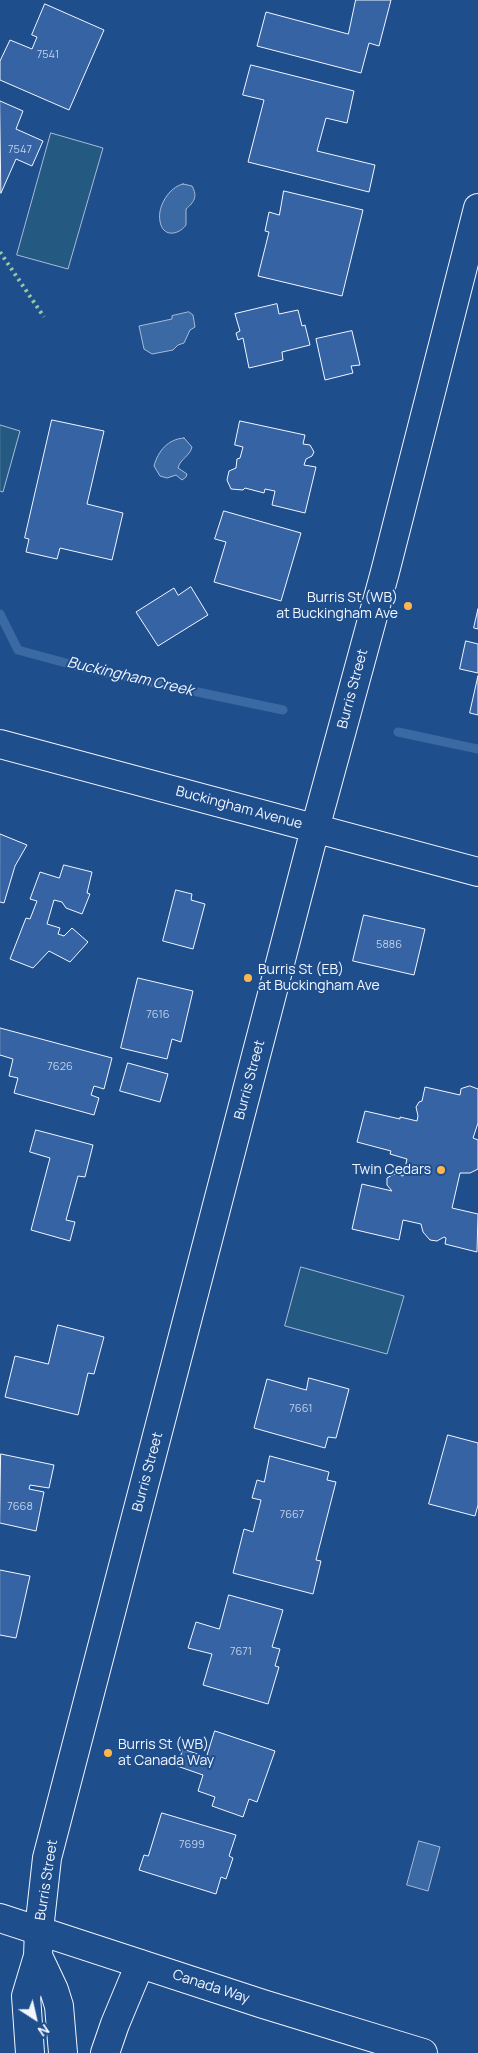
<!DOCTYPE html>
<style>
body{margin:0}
#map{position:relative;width:478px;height:2053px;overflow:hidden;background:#1f4e8c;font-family:Manrope,sans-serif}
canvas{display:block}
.north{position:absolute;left:10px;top:1993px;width:50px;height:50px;-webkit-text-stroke:4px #1f4e8c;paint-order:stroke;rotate:145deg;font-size:14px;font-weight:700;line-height:20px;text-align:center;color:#f2f6ff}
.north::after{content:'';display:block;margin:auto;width:18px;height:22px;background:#f2f6ff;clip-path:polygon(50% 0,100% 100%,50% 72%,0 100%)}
</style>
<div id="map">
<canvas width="478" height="2053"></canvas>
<div class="north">N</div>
</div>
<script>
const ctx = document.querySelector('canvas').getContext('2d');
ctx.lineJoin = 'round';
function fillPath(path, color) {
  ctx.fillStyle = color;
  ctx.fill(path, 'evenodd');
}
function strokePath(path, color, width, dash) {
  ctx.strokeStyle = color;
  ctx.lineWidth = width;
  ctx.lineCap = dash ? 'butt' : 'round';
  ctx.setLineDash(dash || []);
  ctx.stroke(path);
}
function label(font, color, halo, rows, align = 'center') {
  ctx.font = font + ' Manrope,sans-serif';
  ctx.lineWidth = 4;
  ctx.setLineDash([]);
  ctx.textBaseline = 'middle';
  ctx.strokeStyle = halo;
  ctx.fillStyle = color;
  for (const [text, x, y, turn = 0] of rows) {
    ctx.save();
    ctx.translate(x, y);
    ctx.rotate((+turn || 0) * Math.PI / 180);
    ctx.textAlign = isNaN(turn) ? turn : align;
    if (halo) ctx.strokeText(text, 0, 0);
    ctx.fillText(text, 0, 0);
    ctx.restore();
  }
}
const green = new Path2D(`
 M51,133L103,148L68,269L17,255Z
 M0,425L20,431L3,492L0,491Z
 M301,1267L404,1296L387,1354L285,1326Z`);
fillPath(green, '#245a82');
strokePath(green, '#a8bbd7', 1);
const water = new Path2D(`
 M183,184L192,186C198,197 194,202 186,209V225C178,236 162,237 160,221C157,207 169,187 183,184Z
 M189,312L193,315L195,327L190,330L184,343L178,345L173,350L152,354L144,349L139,326L172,319V316Z
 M184,438L192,447C190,456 180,459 178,468L187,474L186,477L182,480L176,475L167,478L160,476L154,466C158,451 168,439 184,438Z
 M419,1841L440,1847L428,1891L407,1885Z`);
fillPath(water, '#3b69a3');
strokePath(water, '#a8bbd7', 1);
strokePath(new Path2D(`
 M0,614L18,650L88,669L283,710
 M398,732L478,749`), '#3b69a3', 9);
const building = new Path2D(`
 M356,0H391L379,46L369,43L361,73L257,46L266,12L348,34Z
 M45,4L104,30L69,110L0,80V61L10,40L32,49L37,37L32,35Z
 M251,65L354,91L347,123L326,118L317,151L375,165L369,192L248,162L264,100L243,95Z
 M0,101L23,111L16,129L43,141L32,166L16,159L1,193Z
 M284,191L363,210L342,296L258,276L269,232L265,231L269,212L279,215Z
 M277,304L279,314L298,310L302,326L305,325L310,345L282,352L283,360L249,368L243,338L238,340L236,333L240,331L235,314Z
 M352,331L360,365L351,366L353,373L325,380L316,339Z
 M52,420L104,431L87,504L123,513L112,560L60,548L57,559L26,552L29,539L25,538Z
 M240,421L305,435L303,444L310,445L314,452L312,456L306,459L304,465L316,467L305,513L272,505L275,491L265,489L264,493L245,488L243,490L231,489L227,480L229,471L236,468L237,459L240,458L243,447L235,445Z
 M224,511L301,533L281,601L214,582L226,542L215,539Z
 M191,587L208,615L158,646L136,612L174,588L178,595Z
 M478,609V629L474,628Z
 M466,641L478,644V673L460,669Z
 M478,676V715L470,713Z
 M0,834L27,845L15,866L4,903L0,902Z
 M64,865L92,872L87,893L90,894L82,914L66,908L62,902L54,900L47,924L60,928L58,934L64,936L72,928L88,942L70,962L49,951L33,968L10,959L26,918L30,919L37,901L30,899L40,872L59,878Z
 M176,890L192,894L191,900L205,904L193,949L163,941Z
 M364,915L425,929L414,975L353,961Z
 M138,978L193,991L181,1042L172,1039L167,1059L121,1048Z
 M0,1028L112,1058L104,1089L94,1086L91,1095L99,1098L94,1115L14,1093L18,1078L9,1076L13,1059L0,1055Z
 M128,1063L168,1074L160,1102L120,1091Z
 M470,1086L478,1089V1123L473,1138L478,1140V1169L470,1173H460L452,1208L478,1214L477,1252L445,1244L446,1238L444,1237L437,1241L430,1240L423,1232L421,1224L403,1220L399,1240L352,1229L362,1184L392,1191L387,1185V1178L394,1174L403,1176L407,1159L390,1154L391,1151L357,1142L365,1111L400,1119V1117L417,1121L418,1116L416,1107L419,1102L422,1101L425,1087L460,1095L461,1089Z
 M36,1130L93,1145L85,1177L78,1176L66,1220L75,1222L70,1241L31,1230L50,1158L30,1152Z
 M58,1325L104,1337L94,1374L88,1373L78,1415L5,1397L15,1356L48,1364Z
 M309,1378L349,1389L336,1438L328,1437L325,1448L254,1428L267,1379L306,1390Z
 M448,1435L478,1443V1505L475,1516L429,1504Z
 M1,1454L54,1465L49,1488L30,1485L29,1489L44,1492L36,1531L0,1523Z
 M270,1456L329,1472L327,1480L336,1482L316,1560L321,1561L313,1594L233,1573L244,1529L253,1532L261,1500L252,1498L257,1480L264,1482Z
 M0,1570L30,1576L16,1638L0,1635Z
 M229,1595L283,1610L272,1647L280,1649L275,1666L279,1667L268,1704L203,1685L212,1654L188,1648L196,1622L219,1629Z
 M215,1731L275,1751L257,1802L249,1799L243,1817L212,1806L215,1797L198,1791L203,1775L177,1766L183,1749L206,1757Z
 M162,1813L236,1835L229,1856L233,1858L226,1879L221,1877L216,1894L139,1870L144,1855L148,1856Z`);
fillPath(building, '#3563a3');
strokePath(building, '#f2f6ff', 1);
const minor = new Path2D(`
 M0,744L478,872
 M38,1956L54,1990L59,2006L63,2053
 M30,2053L26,1996L38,1956L39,1930L47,1858L315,829L385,572L478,208
 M105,2053L115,2024L140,1964`);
const major = new Path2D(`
 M0,1918L263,2004L423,2053`);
strokePath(minor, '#f2f6ff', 30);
strokePath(major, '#f2f6ff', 30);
strokePath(minor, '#1f4e8c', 28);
strokePath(major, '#1f4e8c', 28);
strokePath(new Path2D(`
 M0,252L44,317`), '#97c8a6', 4, [2.5, 4]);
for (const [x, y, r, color] of [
 [408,606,5,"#ffb74d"],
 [248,978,5,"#ffb74d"],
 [441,1170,5,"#ffb74d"],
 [108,1753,5,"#ffb74d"]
]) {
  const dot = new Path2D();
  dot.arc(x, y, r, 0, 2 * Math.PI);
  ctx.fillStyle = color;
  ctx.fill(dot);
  strokePath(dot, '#1f4e8c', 2);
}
label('11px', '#c3d1e8', null, [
 ["7541",48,55],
 ["7547",20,150],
 ["5886",389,945],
 ["7616",158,1015],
 ["7626",60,1067],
 ["7661",301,1409],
 ["7668",20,1507],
 ["7667",292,1515],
 ["7671",241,1652],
 ["7699",192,1845]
]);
label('14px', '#f2f6ff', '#1f4e8c', [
 ["Burris St (WB)",398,598],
 ["at Buckingham Ave",398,614],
 ["Burris St (EB)",258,970,"left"],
 ["at Buckingham Ave",258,986,"left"],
 ["Twin Cedars",431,1170],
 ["Burris St (WB)",118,1745,"left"],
 ["at Canada Way",118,1761,"left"]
], 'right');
label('14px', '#f2f6ff', '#1f4e8c', [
 ["Burris Street",353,689,-75],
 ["Buckingham Avenue",239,808,15],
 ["Burris Street",250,1080,-75],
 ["Burris Street",148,1472,-75],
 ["Burris Street",47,1880,-81],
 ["Canada Way",211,1987,18]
]);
label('italic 15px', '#f2f6ff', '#1f4e8c', [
 ["Buckingham Creek",130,677,13]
]);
</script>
